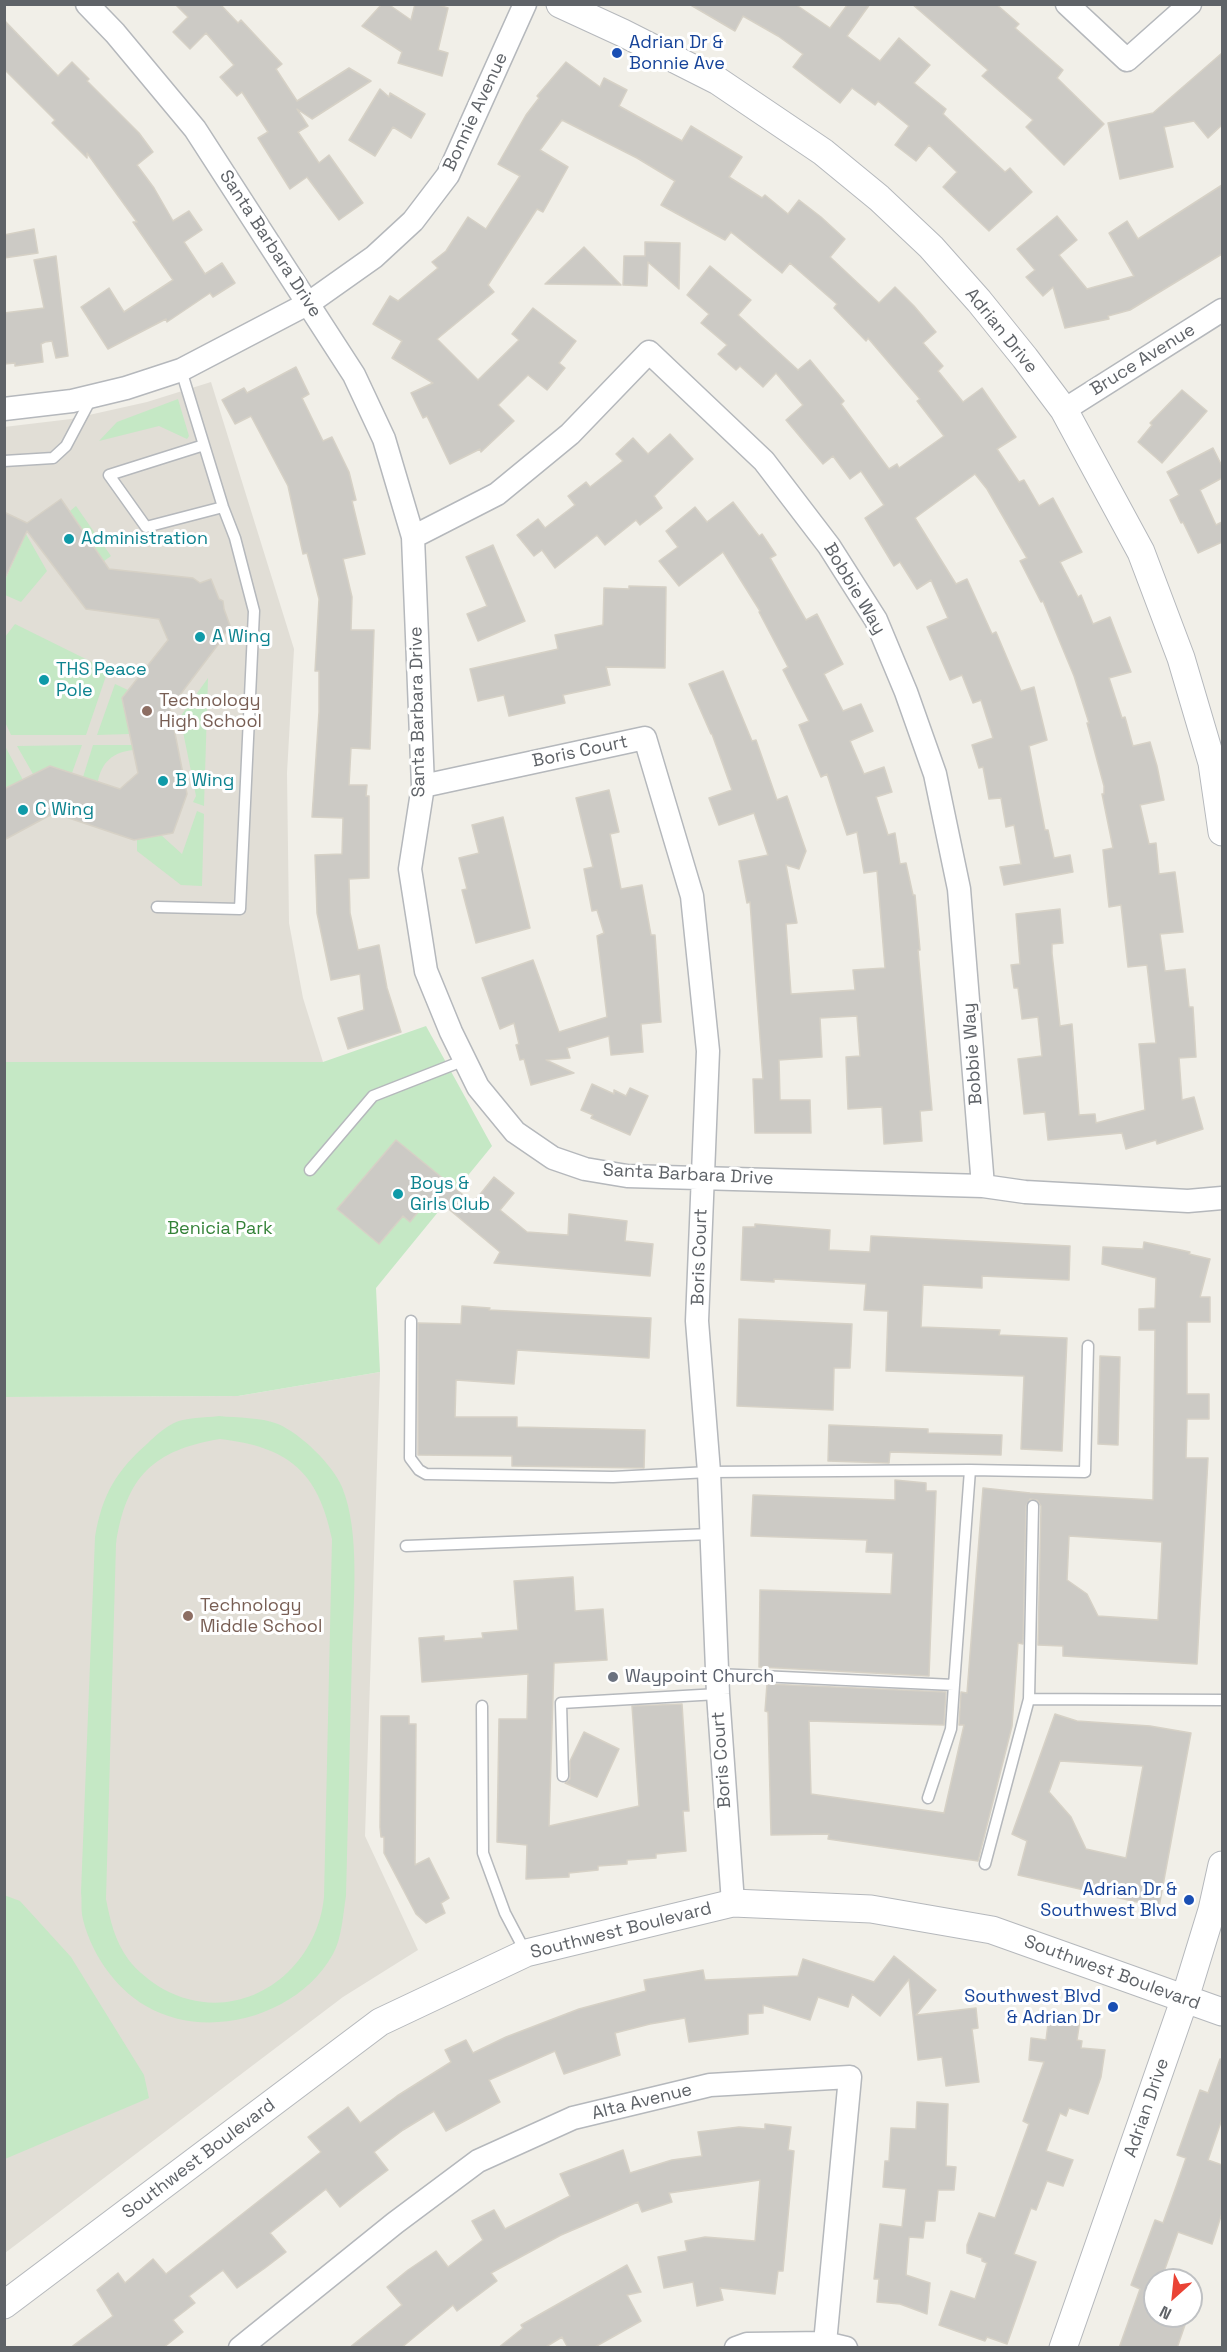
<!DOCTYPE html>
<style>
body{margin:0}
#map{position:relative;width:1227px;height:2352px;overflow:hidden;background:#f1efe8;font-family:"Space Grotesk",sans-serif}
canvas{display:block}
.frame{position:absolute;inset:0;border:6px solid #5f6368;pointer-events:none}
.north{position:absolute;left:1143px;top:2268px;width:60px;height:60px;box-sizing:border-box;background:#fff;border:2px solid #bfc1c3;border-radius:50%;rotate:207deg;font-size:16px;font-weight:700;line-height:24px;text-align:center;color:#5f6368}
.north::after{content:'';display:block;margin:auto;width:21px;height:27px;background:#ea4335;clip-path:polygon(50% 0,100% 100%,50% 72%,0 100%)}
</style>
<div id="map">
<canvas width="1227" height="2352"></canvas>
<div class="frame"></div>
<div class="north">N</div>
</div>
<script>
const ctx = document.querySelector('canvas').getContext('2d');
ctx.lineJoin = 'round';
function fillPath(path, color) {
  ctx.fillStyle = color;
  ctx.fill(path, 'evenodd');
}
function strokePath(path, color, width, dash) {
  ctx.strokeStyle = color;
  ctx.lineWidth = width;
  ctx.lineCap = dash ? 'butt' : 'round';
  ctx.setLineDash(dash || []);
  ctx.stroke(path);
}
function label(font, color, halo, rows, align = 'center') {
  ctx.font = font + ' "Space Grotesk",sans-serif';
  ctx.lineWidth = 6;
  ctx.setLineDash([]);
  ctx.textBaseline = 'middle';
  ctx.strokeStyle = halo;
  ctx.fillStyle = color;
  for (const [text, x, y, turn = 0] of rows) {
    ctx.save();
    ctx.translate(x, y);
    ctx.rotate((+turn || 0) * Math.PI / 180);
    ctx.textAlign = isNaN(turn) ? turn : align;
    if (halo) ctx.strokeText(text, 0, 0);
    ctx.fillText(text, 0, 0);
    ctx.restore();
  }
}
fillPath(new Path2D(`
 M211,382L294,649L287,773L289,923L303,998L323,1062H5L4,427L71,419L147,402Z
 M380,1372L365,1836L418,1950L343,1997L5,2253V1397L238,1396Z`), '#e1ded6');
fillPath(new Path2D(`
 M178,399L189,436L187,439L159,426L99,441L117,422Z
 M76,506L111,556L104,561L70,511Z
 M26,534L47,571L21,602L5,595V580Z
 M15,624L108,670L86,735H11L5,722V637Z
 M208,678L204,806L193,802L196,796L180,717Z
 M115,684L128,690L122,698L130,734L97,735Z
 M82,745L72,773L50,766L33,774L17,746Z
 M93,745H132L133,750C113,752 102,762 98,781L83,777Z
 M5,746L23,780L7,788L5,784Z
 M197,811L204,814L202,886L181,885L137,851V840L161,835L182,854Z
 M426,1026L492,1146L376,1288L380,1372L238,1396L5,1397V1062H323Z
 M219,1416C238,1418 260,1417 278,1424C301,1434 332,1464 342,1487C361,1533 353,1605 352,1654C350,1735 348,1816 346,1896C343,1914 342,1938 333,1954C299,2016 207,2042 146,2006C114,1988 89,1950 82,1915C81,1908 82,1899 81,1892L95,1537C102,1495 116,1471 148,1443C155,1436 164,1428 174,1423C186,1417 205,1418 219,1416ZM220,1439C288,1447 318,1471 332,1539L324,1897C316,1976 236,2029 163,1989C150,1981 137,1971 128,1959C115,1941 110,1920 106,1899L116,1544C126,1477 153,1450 220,1439Z
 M4,1895L20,1901L71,1957L144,2075L149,2098L5,2159Z`), '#c5e8c5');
const building = new Path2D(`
 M175,4H220L238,23L241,20L282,64L276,69L297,101L349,68L371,81L312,119L297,109L308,126L298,132L319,163L329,155L363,203L339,220L307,177L290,189L258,138L268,132L242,92L237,96L220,77L234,65L206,33L190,49L173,32L188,17Z
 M382,4H388L411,20L415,4H435L448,8L438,50L448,53L442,76L398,63L402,52L362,26Z
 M689,4H795L830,28L848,4H870L847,36L880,61L899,38L930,65L914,83L946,109L943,114L1005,172L1010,168L1032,192L989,231L943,187L957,172L929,145L916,161L895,145L909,126L878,101L875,105L852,88L840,103L793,67L803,54L778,36L743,16L735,31Z
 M912,4H996L1019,24L1015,28L1063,70L1057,78L1104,124L1064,165L1026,127L1033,120L982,76L988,70Z
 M4,20L58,76L72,62L89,79L87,81L139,133L153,152L137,165L154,188L173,221L189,211L202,230L184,242L205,274L222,263L235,283L213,297L210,293L167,322L166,319L108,349L81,307L109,288L124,312L173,280L133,222H137L87,153V158L52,123L55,120L4,69Z
 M1222,53V125L1208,138L1194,121L1164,127L1173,167L1120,179L1108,123L1153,113Z
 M566,62L600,87L604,78L627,90L619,106L682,141L691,126L742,157L729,177L762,198L765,195L788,214L799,200L821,217L845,239L830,257L879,303L895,287L914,306L936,332L923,343L943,366L938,371L963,402L982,388L1016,437L997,449L1019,482L1024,480L1039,506L1053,498L1082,552L1060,562L1078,597L1081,595L1093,624L1110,617L1131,672L1109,678L1122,718L1125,717L1133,746L1150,742L1157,766L1164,800L1140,805L1149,844L1156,843L1159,874L1175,872L1183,932L1160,934L1165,971L1185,969L1189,1007H1193L1196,1057L1179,1058L1182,1100L1194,1097L1203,1129L1157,1144L1156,1140L1126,1149L1122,1133L1048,1140L1045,1112L1024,1114L1018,1059L1042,1056L1038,1017L1022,1019L1018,988H1014L1011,965L1020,964L1016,914L1060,909L1063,943L1052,944V953L1060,1026L1072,1024L1079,1115L1095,1114L1096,1123L1145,1110L1139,1044L1156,1043L1147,965L1128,967L1121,905L1109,907L1103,850L1113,848L1102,794H1104V786L1087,723H1089L1074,676L1043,601L1041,602L1020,561L1027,558L987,489L975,474L915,518L956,584L967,579L992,634L996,632L1021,691L1034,687L1047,740L1029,746L1045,830H1048L1054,858L1070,855L1073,872L1004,885L1000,867L1021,864L1014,825L1006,827L1001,798L989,799L983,767L979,768L972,745L993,738L981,700L973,703L962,675L950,680L927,627L948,618L931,580L917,589L900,562L894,566L865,518L884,505L861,471L850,479L833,456L823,464L786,420L803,405L776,373L763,387L740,366L736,370L718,354L727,345L701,323L709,314L687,295L710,266L751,300L738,315L798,370L810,360L844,401L841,404L889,469L897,464L899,468L944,436L917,401L920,399L868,338L866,341L834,308L837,304L790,263L782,273L731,232L725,240L661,205L675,181L637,158L562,120L540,150L568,167L543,212L537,209L488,285L494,292L437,339L478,380L519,340L512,334L533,308L576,341L559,363L565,368L547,390L528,375L498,405L514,421L481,452L480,449L450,464L427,416L423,418L411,393L433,383L392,358L402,341L373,324L390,296L398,301L438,268L432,262L446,251L468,217L486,229L520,176L498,164L526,115L539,98L537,96Z
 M380,89L389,97L390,93L425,114L411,138L393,127L375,156L349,140Z
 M1222,185V254L1130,310L1108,316L1109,319L1065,328L1053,287L1043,296L1026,277L1035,270L1017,249L1057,216L1077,240L1059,255L1087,289L1134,276L1109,233L1127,221L1138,239Z
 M34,229L38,253L4,258V235Z
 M645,242L680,243L679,289L648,262L647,286L623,285L624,256H645Z
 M584,247L621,285L545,284Z
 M56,256L68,356L56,358L52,341L45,342L41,344L43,362L15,366V363L4,364V313L44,308L34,260Z
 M296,367L309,394L302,398L323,441L332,437L349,472L356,500L352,501L365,554L343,559L352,597L351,630H374L370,749L351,748L349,785H367L366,796H369V878L349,879L350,913L358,950L379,945L387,988L401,1032L348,1049L338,1018L364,1010L360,974L331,980L317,913L315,855L342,854L343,818L312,817L319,712V671H315L319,599L307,553L303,554L288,486L251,416L235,424L222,400L244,388L247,393Z
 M1182,390L1207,411L1162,463L1138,442L1152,425L1150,423Z
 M670,434L693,459L654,496L662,508L640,525L636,520L605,545L597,535L555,568L542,550L534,556L517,535L538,519L545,528L575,505L568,496L586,482L590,487L623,461L616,454L633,438L648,454Z
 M1213,448L1222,466V478L1200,490L1216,525L1222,522V542L1198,553L1183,522L1181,523L1170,500L1179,495L1167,472Z
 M61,499L109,569L193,578L200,583L211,579L219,599L223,601L224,609L232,631L221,635L220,642L170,708L187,794L173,833L134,840L54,813L4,840V789L50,766L120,789L138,773L122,698L168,640L159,619L86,609L27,531L4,580V512L27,523Z
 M733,502L759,536L762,534L776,555L770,558L806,620L817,614L843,664L824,674L843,711L861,704L873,731L850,741L864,774L884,767L892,792L876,797L888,835L895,833L900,864L906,863L913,895H915L920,950H918L932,1110L920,1111L922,1141L884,1144L882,1107L848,1109L846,1057L860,1056L857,1016L820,1018L822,1057L779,1060L780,1100H810L811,1133H755L753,1079H763L750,902L747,903L739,861L768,855L754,813L719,825L709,798L732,790L712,734H711L689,684L723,671L752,741L756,740L777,800L787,796L806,851L799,869L786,865L797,923L786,924L791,994L855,990L853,970L885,968L877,871L864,873L857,832L847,835L827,774L821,777L799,725L809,721L783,670L788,667L759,612L760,611L723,552L679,586L659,561L678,547L666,531L695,507L707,522Z
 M493,545L525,621L478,641L467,614L487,606L466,557Z
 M629,586L666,587L665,668L606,667L610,685L563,695L565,703L509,716L504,695L478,701L470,669L558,649L555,635L603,625L604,588L629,589Z
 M609,790L619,832L610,834L621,889L642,885L651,935H655L661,1022L641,1024L643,1052L611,1055L609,1036L567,1048L570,1058L546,1060L574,1073L531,1085L524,1059L520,1060L516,1045L519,1044L514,1023L500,1029L482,978L533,960L559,1032L607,1017L597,936L604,933L597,910L592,911L584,869L593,867L576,798Z
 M503,817L530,928L476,943L462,890L467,889L459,858L479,853L472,825Z
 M592,1084L614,1094V1090L626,1096L630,1088L648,1096L630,1135L591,1118L593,1115L581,1110Z
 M396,1140L473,1203L494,1177L514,1193L500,1210L527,1232L568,1235L569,1214L627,1221L625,1241L653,1244L650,1276L494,1263L500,1252L439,1201L433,1208L426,1202L410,1222L403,1216L379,1244L337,1209Z
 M755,1224L830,1230L829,1250L870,1252L871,1236L1070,1246L1069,1280L982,1276V1288L923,1285L921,1327L1000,1330L999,1335L1067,1338L1062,1451L1021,1449L1024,1376L886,1371L888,1311L864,1310L866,1284L774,1279V1282L741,1280L743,1227H755Z
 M1144,1242L1190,1252L1189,1254L1210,1259L1200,1297H1210V1322H1187V1394H1209V1419H1187L1186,1458H1208L1197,1664L1063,1656V1646L1038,1645L1041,1506L1037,1500L1030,1499L1026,1506L1023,1644L1018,1643L1012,1726L978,1861L828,1839L829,1834L771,1835L768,1712L765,1711L767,1684L946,1692L944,1725L809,1721L811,1794L944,1813L964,1725H959L961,1692L967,1693L983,1488L1030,1493L1153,1500L1155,1330H1139V1309L1155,1308L1156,1278L1102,1264L1103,1247L1143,1249ZM1069,1536L1162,1542L1158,1620L1098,1616L1087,1594L1067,1580Z
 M462,1306L490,1308L489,1310L651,1318L649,1358L517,1350L514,1384L456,1380L455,1417H517V1427L645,1430L644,1468L512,1466V1456L418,1455V1323L461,1324Z
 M739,1319L852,1324L850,1368H834L833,1410L737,1406Z
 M1100,1356L1120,1357L1118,1445L1098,1444Z
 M829,1425L928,1429V1433L1002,1435L1001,1455L890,1452L889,1463L828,1461Z
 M895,1480L926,1483V1491H936L929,1676L759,1667L760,1590L891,1594L893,1553L866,1552L867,1540L751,1536L753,1495L895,1500Z
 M573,1577L575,1611L603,1609L607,1660L554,1663L549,1826L639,1806L632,1706L682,1704L689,1811H683L686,1851L656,1854V1858L627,1860V1864L598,1866V1870L569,1873V1877L526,1879L527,1845L497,1842L499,1719H527L528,1674L422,1682L419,1638L444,1636V1641L483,1638L482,1633L518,1630L514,1581Z
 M1055,1714L1077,1721L1150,1726L1191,1733L1159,1907L1018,1875L1027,1841L1012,1834ZM1060,1761L1143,1766L1126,1858L1086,1849L1071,1817L1049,1792Z
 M381,1716H409V1724H416L415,1865L429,1858L449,1898L441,1903L445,1913L426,1923L416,1914L384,1853V1837H381L380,1827Z
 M584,1732L619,1749L597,1797L565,1783L570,1779V1761Z
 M894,1956L936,1990L916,2015L976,2008L978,2028L972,2029L979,2082L946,2086L942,2057L918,2060L909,1979L880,2016L852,1994L848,2007L818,1997L810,2020L763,2005V2013L748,2014V2034L689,2042L685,2018L650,2024L615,2033L620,2055L564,2074L555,2051L489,2080L500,2102L446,2131L434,2111L403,2130L374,2152L388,2170L360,2191L340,2207L326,2189L270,2233L286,2252L265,2268L237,2288L223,2270L189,2296L195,2303L173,2320L183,2332L163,2348H70L113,2316L97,2290L118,2273L125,2283L153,2259L166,2274L321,2152L308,2137L348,2107L360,2123L397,2096L451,2062L445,2050L466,2040L473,2053L506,2037L579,2009L646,1991L644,1980L703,1970L705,1980L798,1976L803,1959L874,1982Z
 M1049,2016L1080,2020L1077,2040L1082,2041L1081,2048L1105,2050L1101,2077L1088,2114L1069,2108L1066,2116L1060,2113L1046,2151L1073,2160L1063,2186L1047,2181L1036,2210L1031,2208L1014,2254L1036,2262L1007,2344L987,2337L985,2341L939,2325L951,2291L975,2299L987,2263L982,2261V2258L967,2253V2245L979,2213L995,2218L1029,2124L1023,2121L1044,2062L1029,2060L1031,2038L1046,2040Z
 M1220,2059L1222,2060V2119L1208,2160L1222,2165V2213L1212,2244L1178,2232L1161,2280H1155V2316H1187L1186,2322L1177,2348H1119L1140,2289L1131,2285L1155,2220L1163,2223L1177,2184L1186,2158L1177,2155L1200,2090L1208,2093Z
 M917,2102L948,2104L946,2166L956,2167L954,2190H938L935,2221H925L923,2238L909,2237L906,2275L930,2283L927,2314L900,2304L877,2302L879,2279H874L880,2224L902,2227L906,2189L883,2187L885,2161H889L891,2128L916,2129Z
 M765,2124L791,2127L788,2150L794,2151L783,2271H778L775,2294L720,2288L723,2300L697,2306L693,2282L664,2288L658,2257L687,2251L685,2241L705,2237L755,2241L760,2180L669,2193L672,2202L642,2212L638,2202L561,2235L491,2273L497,2281L457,2311L453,2305L401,2348H349L402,2305L387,2287L408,2270L436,2251L448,2267L483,2240L472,2221L494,2210L505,2229L570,2196L560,2174L623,2150L630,2173L672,2160L702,2156L698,2132L739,2127L765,2129Z
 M627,2265L641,2292L627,2295L641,2321L593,2348H568L562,2337L544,2348H498L523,2328L521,2325Z`);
fillPath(building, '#cccac5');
strokePath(building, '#d6d1c6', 1.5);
const service = new Path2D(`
 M204,445L109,475L146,527L223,507
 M4,461L53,458L66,446L92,397
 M157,907L240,909L254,611L235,538L223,507L181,370
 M310,1170L373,1096L465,1060
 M411,1321L410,1458L419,1470L426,1474L613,1477L709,1472L970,1470L954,1685
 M970,1470L1085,1472L1088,1346
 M406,1546L711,1534
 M717,1674L954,1685L951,1729L928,1798
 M1029,1699L1033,1506
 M482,1706L483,1853L505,1913L526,1953
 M563,1776L561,1703L718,1694
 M985,1864L1029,1699L1222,1700`);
const minor = new Path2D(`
 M87,4L115,33L195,129L354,375L384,439L413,537L423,786L410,869L426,971L451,1032L478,1087L515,1132L553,1158L585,1169L627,1176L983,1186L1025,1192L1188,1201L1222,1198
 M1067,4L1127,60L1190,4
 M4,409L72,401L126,388L181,370L309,303L374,257L413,221L448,175L525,4
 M1064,410L1222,310
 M413,537L497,494L570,434L649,352L764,461L829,546L876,620L906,692L935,774L959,889L983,1186
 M423,786L645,738L692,896L708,1051L697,1321L709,1472L718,1694L733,1903
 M240,2348L395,2223L478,2161L573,2118L710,2085L850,2077L825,2343
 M736,2348L747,2344L825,2343L846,2348`);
const tertiary = new Path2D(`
 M560,4L623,33L718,81L823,152L879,198L931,247L979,301L1025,358L1064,410L1141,552L1181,658L1212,763L1222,832
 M4,2305L380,2022L526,1953L733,1903L871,1909L992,1930L1222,2012
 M1063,2348L1185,1998L1212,1910L1222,1865`);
strokePath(service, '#b5b8bc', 13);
strokePath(minor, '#b5b8bc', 25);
strokePath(tertiary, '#b5b8bc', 29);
strokePath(service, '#fff', 10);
strokePath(minor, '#fff', 22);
strokePath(tertiary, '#fff', 27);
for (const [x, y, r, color] of [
 [617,53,6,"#1a4fb4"],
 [69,539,6,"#0f9aa8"],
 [200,637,6,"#0f9aa8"],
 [44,680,6,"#0f9aa8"],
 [147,711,6,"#8d6e63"],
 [163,781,6,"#0f9aa8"],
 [23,810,6,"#0f9aa8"],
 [398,1194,6,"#0f9aa8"],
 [188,1616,6,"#8d6e63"],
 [613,1677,6,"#6b7280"],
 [1189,1900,6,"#1a4fb4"],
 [1113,2007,6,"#1a4fb4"]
]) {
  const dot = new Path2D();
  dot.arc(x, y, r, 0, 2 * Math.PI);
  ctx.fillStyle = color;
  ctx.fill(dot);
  strokePath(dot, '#fff', 2);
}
label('18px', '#164399', '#fff', [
 ["Adrian Dr &",629,43,"left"],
 ["Bonnie Ave",629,64,"left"],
 ["Adrian Dr &",1177,1890],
 ["Southwest Blvd",1177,1911],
 ["Southwest Blvd",1101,1997],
 ["& Adrian Dr",1101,2018]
], 'right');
label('18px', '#5f6368', '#fff', [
 ["Bonnie Avenue",476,112,-65],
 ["Santa Barbara Drive",270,244,57],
 ["Adrian Drive",1001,331,51],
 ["Bruce Avenue",1143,360,-32],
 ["Bobbie Way",854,589,59],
 ["Santa Barbara Drive",418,712,-91],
 ["Boris Court",580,752,-12],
 ["Bobbie Way",973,1054,-94],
 ["Santa Barbara Drive",688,1175,3],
 ["Boris Court",700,1257,-88],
 ["Boris Court",722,1760,-94],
 ["Southwest Boulevard",621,1931,-14],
 ["Southwest Boulevard",1112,1973,20],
 ["Alta Avenue",642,2102,-14],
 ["Adrian Drive",1147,2108,-71],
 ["Southwest Boulevard",199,2159,-37]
]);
label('18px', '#0d838f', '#fff', [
 ["Administration",81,539],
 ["A Wing",212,637],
 ["THS Peace",56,670],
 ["Pole",56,691],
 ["B Wing",175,781],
 ["C Wing",35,810],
 ["Boys &",410,1184],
 ["Girls Club",410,1205]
], 'left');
label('18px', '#785e54', '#fff', [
 ["Technology",159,701],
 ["High School",159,722],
 ["Technology",200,1606],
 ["Middle School",200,1627]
], 'left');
label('18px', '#348238', '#fff', [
 ["Benicia Park",220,1229]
]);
label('18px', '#5b616d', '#fff', [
 ["Waypoint Church",625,1677]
], 'left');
</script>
